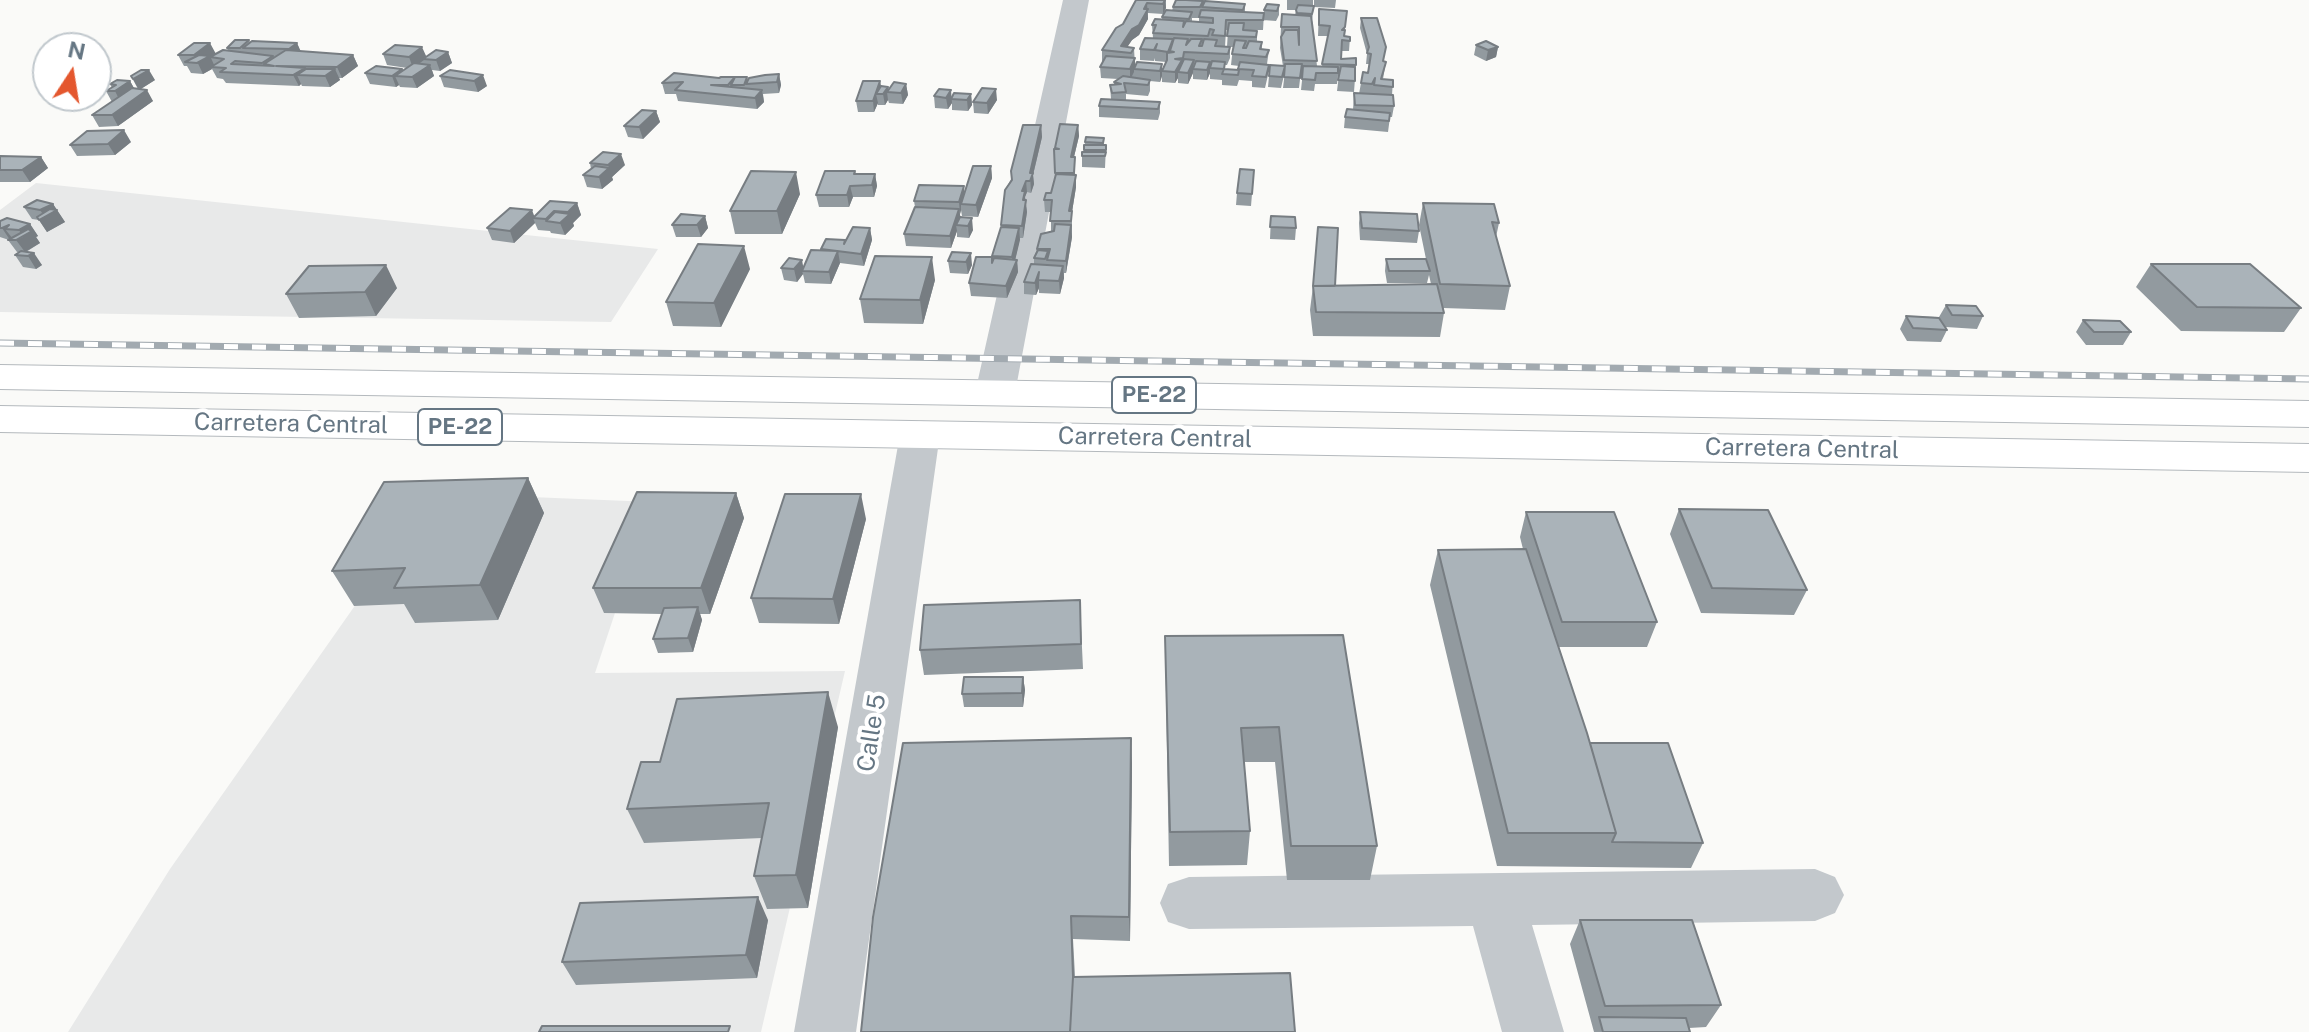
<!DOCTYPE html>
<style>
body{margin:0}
#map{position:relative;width:2309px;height:1032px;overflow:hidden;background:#fafaf8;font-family:"Public Sans",sans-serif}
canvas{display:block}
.north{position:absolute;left:32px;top:32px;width:80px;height:80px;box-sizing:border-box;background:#fff;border:2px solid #c1c8cd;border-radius:50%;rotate:12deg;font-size:22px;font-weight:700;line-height:32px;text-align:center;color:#657683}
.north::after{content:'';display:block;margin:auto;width:28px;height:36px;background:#e4572e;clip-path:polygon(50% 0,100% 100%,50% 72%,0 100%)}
</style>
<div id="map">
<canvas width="2309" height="1032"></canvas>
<div class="north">N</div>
</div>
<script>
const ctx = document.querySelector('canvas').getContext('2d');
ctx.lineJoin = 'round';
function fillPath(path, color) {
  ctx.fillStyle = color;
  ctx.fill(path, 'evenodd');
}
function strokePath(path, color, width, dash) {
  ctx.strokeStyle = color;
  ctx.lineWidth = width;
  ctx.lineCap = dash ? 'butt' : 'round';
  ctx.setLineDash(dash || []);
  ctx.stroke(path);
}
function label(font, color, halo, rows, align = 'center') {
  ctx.font = font + ' "Public Sans",sans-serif';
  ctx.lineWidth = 8;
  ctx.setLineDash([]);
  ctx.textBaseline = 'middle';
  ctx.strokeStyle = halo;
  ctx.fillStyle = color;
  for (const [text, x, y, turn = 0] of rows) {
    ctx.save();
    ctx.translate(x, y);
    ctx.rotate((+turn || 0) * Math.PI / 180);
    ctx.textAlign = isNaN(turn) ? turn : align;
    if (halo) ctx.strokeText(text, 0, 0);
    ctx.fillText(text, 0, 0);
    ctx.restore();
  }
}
fillPath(new Path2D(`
 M36,183L658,249L611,322L0,312V210Z
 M434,493L652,502L595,673L845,671L761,1032H68L170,869Z`), '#e8e9e9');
const highway = new Path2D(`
 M0,365L2309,401V427L0,389Z
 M0,406L2309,444V472L0,432Z`);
strokePath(highway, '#b4b9bd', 2);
fillPath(new Path2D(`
 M1063,0H1089L1015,393L1009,402L995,405L981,402L975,393Z
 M920,421L934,425L940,434L856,1032H794L900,434L906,425Z
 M1815,869L1835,877L1844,895L1835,913L1815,921L1532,925L1564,1032H1502L1473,926L1189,929L1168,922L1160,903L1168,884L1189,877Z`), '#c3c8cc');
fillPath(highway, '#fff');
const rail = new Path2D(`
 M0,343L2309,379`);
strokePath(rail, '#a2aab0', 7);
strokePath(rail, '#fff', 5, [14]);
fillPath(new Path2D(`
 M1136,0H1166V8L1163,14L1148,13V19L1139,35L1132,40L1127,47L1134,48L1135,66L1162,70L1166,62L1155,61V58L1154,61L1140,60V49L1153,38L1152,25L1162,20V17L1172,11L1173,7L1176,0H1206V1L1245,4V12L1264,13L1263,30H1254L1257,31V41L1262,42V49L1269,50L1267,64L1269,65L1268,75L1265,88L1252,87V81L1239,80L1237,86L1222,85V80L1210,79V64V73L1207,80L1193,79V73L1188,84L1178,83V78L1175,83L1162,82V76L1160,82L1150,81V91L1148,96L1126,94V100L1160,102V113L1158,120L1099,117V106L1111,99L1110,85L1114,84V82L1118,79L1101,78L1100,67L1103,61H1102V50L1123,24ZM1192,18H1199V22L1192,21ZM1226,30H1228L1227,47H1233L1231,65L1239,66L1238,70L1225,69V65H1227L1230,58V47H1225Z
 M1287,0H1313V6H1314V0H1336L1335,8L1314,7V6L1312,20L1317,66H1322L1328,36H1318L1319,9L1347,11L1344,36L1350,37L1349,51H1341V59L1356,65L1354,92L1337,91L1339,75H1338L1337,84H1315L1314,91L1301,90L1303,71H1301L1299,88H1283L1285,71L1281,88L1268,87L1269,76L1283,66L1280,48L1281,27L1295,15L1296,10H1287Z
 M1279,5V15L1276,21L1263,20L1264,10Z
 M1361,18L1384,61L1386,62L1383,79L1393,80L1392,95L1394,106L1392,117H1390L1388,132L1344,128L1345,117L1353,110L1354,93L1359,94L1361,83L1368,73L1369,64H1366L1367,54L1360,28Z
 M249,40L250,42L297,43L300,51L353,55L358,66L342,78H339L340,80L330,87L302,86L301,84L299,86L226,83L223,79L217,78L212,69L203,74L191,73L187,66H184L178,55L216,54L228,51L227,48Z
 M1476,45L1498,47L1496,57L1486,61L1474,55Z
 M448,52L452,63L440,71L432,70L434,76L417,88L400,87L399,85L396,87L370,84L365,73L403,71L407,68L387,65L383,54L426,57Z
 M450,70L487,86L478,92L444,87L440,76Z
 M779,74L781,85L779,93L763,94L764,102L757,109L678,101L676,94H665L662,83L719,78L748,80Z
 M131,76L155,80L141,89L153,101L118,126L99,127L92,115L112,102L106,91L112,88L110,84L130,81L134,88L138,89Z
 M880,81L881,87H888V90L906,84L908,95L903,104L889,103L888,100L885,105H878V103L874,112H858L856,101Z
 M971,94L972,105L968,111L952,110V103L948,109L935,108L934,96L952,97Z
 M997,100L988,114L974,113L973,102Z
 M656,111L660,122L643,139L628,137L624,126Z
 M1041,125L1042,137L1033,175L1034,184L1031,193L1027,192L1025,197L1027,212L1023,238H1020L1015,260H1017L1018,272L1007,298L971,296L969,283L992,257L1001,227L1005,190Z
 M1078,125L1079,136L1074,157L1076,187L1072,212V237L1066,273H1064V278L1060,294L1039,293V288L1036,295L1024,294V282L1034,264V258L1037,249L1051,232V212H1045L1044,200L1051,193L1055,177L1054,149Z
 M1104,138V145H1106L1105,168L1082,167V156L1084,152L1085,142Z
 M131,142L115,155L77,156L70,145Z
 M0,156L41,157L48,168L30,182H0Z
 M590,163L625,165L612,177L613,180L602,189L587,187L583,175L591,169Z
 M991,166L992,178L978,217L962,216L961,210L960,214V217L973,230L969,238L957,237V231L951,248L906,246L904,234L915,207L914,201L965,192Z
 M1254,170L1251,206L1236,205L1237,193Z
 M855,171L856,174H875L877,186L874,197H853L849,207H819L816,195Z
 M800,194L782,234H735L730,211Z
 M577,203L581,215L573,223L574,226L565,235L551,233L550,231L538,230L535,223L514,243L492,240L487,228L534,217Z
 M1423,203L1499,223L1496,237L1510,286L1505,310L1443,308L1444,313L1440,337L1313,336L1310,310L1313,286L1431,284L1429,275L1427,283H1387L1385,271L1386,259H1426L1419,225Z
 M53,204L65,222L47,232L39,220L32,219L24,207Z
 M1360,212L1419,231L1417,243L1360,240L1359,223Z
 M705,216L708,228L701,237H676L672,225Z
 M1271,216L1296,228L1295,240L1270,239Z
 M0,221L30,224L38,236L36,237L40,243L26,252L42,265L36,269L23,267L15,255L19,252H17L8,240H9L0,237Z
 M870,228L872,240L864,266L840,263L831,284L805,283L803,274L797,282L784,280L781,268L804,267L821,251V249L845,242Z
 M952,252L972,265L968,274L950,273L948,261Z
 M2151,264L2301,308L2284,332L2181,331L2136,287Z
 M750,269L721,327L673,326L666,302Z
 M935,280L923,324L864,323L860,299Z
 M397,288L376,316L299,318L286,294Z
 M1946,305L1983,316L1977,329L1946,327L1947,330L1941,342L1907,341L1900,329L1906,316L1939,317Z
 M2083,320L2131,332L2123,345H2086L2076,332Z
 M528,478L544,513L498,620L415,623L404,604L354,606L332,571Z
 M736,493L744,518L710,614H700L702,620L693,652L658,653L653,639L662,614L604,613L593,588Z
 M1679,509L1807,590L1794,615L1701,613L1670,534Z
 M1526,512L1657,622L1647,647H1559L1590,743L1703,843L1691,868L1497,866L1430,585L1438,550L1523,549L1520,537Z
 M866,519L839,624L759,623L751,598Z
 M1081,626L1083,669L924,675L920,650Z
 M1343,635L1377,846L1370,880H1287L1275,762H1244L1250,831L1247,865L1169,866L1165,636Z
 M1023,677L1025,690L1023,707H964L962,694Z
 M838,727L808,908L767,909L754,876L762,838L644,843L627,809L660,762Z
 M1132,763L1130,941L1073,939L1075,976L861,1032Z
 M768,920L757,978L576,985L562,962Z
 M1580,920L1721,1005L1706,1027L1689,1028L1690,1032H1594L1570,944Z`), '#929a9f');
fillPath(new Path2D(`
 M1165,0L1166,8L1163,14V4Z
 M1147,3L1148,19L1139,35L1132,40L1124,52L1121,46Z
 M210,43L216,54L211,58L215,67H211L212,69L203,74L194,55Z
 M297,43L302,54L294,60L289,49Z
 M422,47L427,58L423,59L424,60L413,68L409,57Z
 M1498,47L1496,57L1486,61L1488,50Z
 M448,52L452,63L440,71L436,60Z
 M353,55L358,66L342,78L337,67Z
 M1135,58V69H1134V72L1130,80V69Z
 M1182,60L1181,71L1178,72V78L1175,83V72Z
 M1194,60L1193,73L1188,84V73Z
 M1210,62V73L1207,80V70Z
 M1162,64V76L1160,82V71Z
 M430,65L434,76L417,88L412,77Z
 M305,68L308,76L297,75L301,84L299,86L293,75Z
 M335,69L340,80L330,87L325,76Z
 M402,69L405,77L395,76L399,85L396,87L392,76Z
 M149,70L155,80L139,90L133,79Z
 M779,74L781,85L779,93L777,82Z
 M483,75L487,86L478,92L474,81Z
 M130,81L136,92L121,103L115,91Z
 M880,81L882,92L876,94L878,103L874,112L873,101Z
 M906,84L908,95L903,104L901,93Z
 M888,87L889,92H887L888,100L885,105L883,94Z
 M996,89L997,100L988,114L987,103Z
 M147,90L153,101L118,126L112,115Z
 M762,90L764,102L757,109L755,98Z
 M951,90L952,103L948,109L946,98Z
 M971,94L972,105L968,111L967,100Z
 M656,111L660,122L643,139L639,127Z
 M1041,125L1042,137L1033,175L1034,184L1031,193L1030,173Z
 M1078,125L1079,136L1071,169V157Z
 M124,130L131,142L115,155L108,144Z
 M621,154L625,165L612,177L608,165Z
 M41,157L48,168L30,182L22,170Z
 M1075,157V182L1076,175V187L1072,212V232V213L1070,223L1069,211L1074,183Z
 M991,166L992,178L978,217L976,205Z
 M609,168L613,180L602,189L599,177Z
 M796,172L800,194L782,234L777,211Z
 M875,174L877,186L874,197L872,185Z
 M1026,181L1027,192L1025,197L1027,212L1023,238L1022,191Z
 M850,186L853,197L849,207L847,195Z
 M964,186L965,198L961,204V210L960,214L959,202Z
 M577,203L581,215L573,223L574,226L565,235L560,223L569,215L568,212Z
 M53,204L65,222L47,232L39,220L45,217L40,210Z
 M959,209L961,220L956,225L957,231L951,248L950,236Z
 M532,210L535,218H533L535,223L514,243L510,231Z
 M705,216L708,228L701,237L697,225Z
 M972,218L973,230L969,238L968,226Z
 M30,224L38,236L36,237L40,243L25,252L16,240L23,237L19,230Z
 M9,225L5,229L13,239L10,240L2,228Z
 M1071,225L1072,237L1066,273V261Z
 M870,228L872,240L864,266L861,254Z
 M1019,228L1020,240L1013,269L1012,257Z
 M744,246L750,269L721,327L714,303Z
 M838,251L840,263L831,284L829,272Z
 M34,253L42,265L36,269L28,256Z
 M971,253L972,265L968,274L966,262Z
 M932,257L935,280L923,324L920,300Z
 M802,260L804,271H802L803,274L797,282L794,269Z
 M1017,260L1018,272L1007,298L1006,286Z
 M386,265L397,288L376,316L365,292Z
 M1063,266L1064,278L1060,294L1059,281Z
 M1039,272V288L1036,295L1035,283Z
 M528,478L544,513L498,620L480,585Z
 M736,493L744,518L710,614L701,588Z
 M861,494L866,519L839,624L833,599Z
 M698,607L702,620L693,652L688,638Z
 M1023,677L1025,690L1023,707L1022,693Z
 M828,692L838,727L808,908L796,875Z
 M1131,738L1132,763L1130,941L1129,917Z
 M758,897L768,920L757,978L746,955Z
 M1071,916L1075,1009L1074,1032Z`), '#777d82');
const building = new Path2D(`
 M1136,0H1165L1163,4L1147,3L1144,9H1148L1139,25L1132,29L1121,46L1134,48L1131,53L1102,50L1116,28L1123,24Z
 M1176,0H1186L1203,1L1200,7H1173Z
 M1205,1L1245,4L1243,10L1202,7Z
 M1267,4L1279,5L1277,11L1264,10Z
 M1298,5L1314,6L1312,14L1297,13L1296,10Z
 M1319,9L1347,11L1345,27L1342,30H1345L1344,36L1350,37V41L1342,40L1341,59L1356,58V65L1322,64L1330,26L1319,25Z
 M1166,10L1192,12L1189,19L1162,17Z
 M1201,10L1264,13L1263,20H1226L1225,36L1212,35L1214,30L1210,29L1208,36L1153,33L1156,25H1152L1155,19L1184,21L1183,27L1186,21L1213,23V18L1199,17Z
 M1282,14L1311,16L1317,61L1284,60L1281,37L1285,30H1298L1299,45V27H1281Z
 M1361,18H1377L1386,47L1383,61L1386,62L1381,79L1393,80V87L1374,85L1375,78L1372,84L1361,83L1363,72L1368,73L1371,54L1367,53L1369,47Z
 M1229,23H1244L1243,30L1257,31L1256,37L1227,36Z
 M1145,38L1173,39L1168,52L1155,50L1157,44L1154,50L1140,49Z
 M1174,38L1188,39L1186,45L1191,39H1202L1199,46H1202L1204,39L1217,40L1215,46L1230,47L1228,54L1184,52L1183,58L1175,59L1182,60L1175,72L1162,71L1167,60V53L1174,52L1170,51Z
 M235,40H249L240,48H227Z
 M1235,40L1246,41L1243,48H1246L1249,41L1262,42L1260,49L1269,50L1266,57L1232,54Z
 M252,41L297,43L289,49L243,48Z
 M1486,41L1498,47L1488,50L1476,45Z
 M194,43H210L194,55H178Z
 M395,45L422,47L409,57L383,54Z
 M223,50L273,56L262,63L235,61L231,64L274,66L264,64L286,50L353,55L337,67L276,66L305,68L293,75L220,72L226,68L211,67L224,59L210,57Z
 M436,50L448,52L436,60L423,59Z
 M199,55L210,56L197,63L185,62Z
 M1106,56L1135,58L1130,69L1100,67Z
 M1184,59L1194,60L1188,73L1178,72Z
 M1196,61L1210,62L1207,70L1193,69Z
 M1212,61L1225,62L1224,69L1210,68Z
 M1137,62L1162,64L1160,71L1134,69Z
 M1240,62L1269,65L1266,77L1252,76L1254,70L1238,69Z
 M414,63L430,65L412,77L395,76Z
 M1285,64H1302L1300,78L1284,77Z
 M1270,65L1285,66L1282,77L1269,76Z
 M376,66L402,69L392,76L365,73Z
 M1303,66L1338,67V73H1316L1315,80L1302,79Z
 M1341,66L1355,67V81L1338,80Z
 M306,69H335L325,76L297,75Z
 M1224,69L1239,70L1238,75L1222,74Z
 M141,70H149L133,79L131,76Z
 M450,70L483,75L474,81L440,76Z
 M674,73L719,78L721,77H747L744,85H731L735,77L728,85H711L762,90L755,98L675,90L683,82L662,83Z
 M779,74L777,82L746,84L749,78L765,75Z
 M1123,76L1150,80L1148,85L1124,83L1126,92L1112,93L1110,85L1121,84L1114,82Z
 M117,80L130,81L115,91H106L116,85L110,84Z
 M863,81H880L873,101H856Z
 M894,82L906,84L901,93L887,92Z
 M881,86L888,87L883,94H876Z
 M132,88L147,90L112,115H92Z
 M982,88L996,89L987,103L973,102Z
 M939,89L951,90L946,98L934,96Z
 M954,93L971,94L967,100L951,99Z
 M1354,93L1393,95L1394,106L1355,105Z
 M1101,99L1160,102L1158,109L1099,106Z
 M1347,109L1390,113L1389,121L1345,117Z
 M642,110L656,111L639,127L624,126Z
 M1060,124L1078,125L1071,157H1075L1074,173H1055L1054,149H1059L1055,148Z
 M1023,125H1041L1030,173H1033L1030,181H1026L1022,191H1025L1023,200H1026L1022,226L1001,225L1005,190L1012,180L1011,171Z
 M124,130L108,144L70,145L87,131Z
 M1086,137L1104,138L1103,143L1085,142Z
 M1084,145H1106V150H1084Z
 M603,152L621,154L608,165L590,163Z
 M1082,152H1106L1105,156H1082Z
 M0,156L41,157L22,170H0Z
 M595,166L609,168L599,177L583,175Z
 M973,166H991L976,205L961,204Z
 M1240,169L1254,170L1252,194L1237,193Z
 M751,171L796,172L777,211H730Z
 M825,171H855L854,174H875L872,185L850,186L847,195H816Z
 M1056,174L1076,175L1069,211H1072L1071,221H1050L1052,200H1044L1046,193H1051Z
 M919,185L964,186L959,202L914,201Z
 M37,200L53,204L40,210L24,207Z
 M550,201L577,203L568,212L554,211L546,219L533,218Z
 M1423,203L1494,204L1499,223L1492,222L1510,286L1440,284Z
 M915,207L959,209L950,236L904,234Z
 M510,208L532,210L510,231L487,228Z
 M50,209L57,210L39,220L37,217Z
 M555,212L570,214L560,223L546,221Z
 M1360,212L1417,214L1419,231L1362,228Z
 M681,214L705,216L697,225H672Z
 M1271,216L1295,217L1296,228L1270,227Z
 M960,217L972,218L968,226L956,225Z
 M7,218L30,224L19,230L5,229L9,225L2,228H0V221Z
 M1055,224L1071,225L1066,261L1047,260L1050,249H1037L1041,234L1054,231Z
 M853,227L870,228L861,254L821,249L826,239L845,240L844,244Z
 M1001,227L1019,228L1012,257L992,256Z
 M1318,227L1338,228L1335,286H1313Z
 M28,229L32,231L16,240H8Z
 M698,244L744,246L714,303L666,302Z
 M811,250L838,251L829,272L802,271Z
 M1038,250L1048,251L1045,259L1034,258Z
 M21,251L34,253L28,256L15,255Z
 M952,252L971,253L966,262L948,261Z
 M875,256L932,257L920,300L860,299Z
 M976,257H992V263L994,258L1017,260L1006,286L969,283Z
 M789,258L802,260L794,269L781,268Z
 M1386,259H1426L1430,271H1389Z
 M1031,264L1063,266L1059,281L1038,280L1039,272L1035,283L1024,282Z
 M2151,264H2250L2301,308L2197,307Z
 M386,265L365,292L286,294L309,266Z
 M1437,284L1444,313L1316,312L1313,286Z
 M1946,305L1976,306L1983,316L1952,315Z
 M1906,316L1939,318L1947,330L1913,328Z
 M2083,320L2120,321L2131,332H2094Z
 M528,478L480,585L394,588L405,568L332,571L384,482Z
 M637,492L736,493L701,588H593Z
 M785,494H861L833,599L751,598Z
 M1679,509L1768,510L1807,590L1712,588Z
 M1526,512H1614L1657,622H1562Z
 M1526,549L1587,733L1616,833H1508L1438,550Z
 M1080,600L1081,644L920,650L924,605Z
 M698,607L688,638L653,639L664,608Z
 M1343,635L1377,846H1291L1279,727L1241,728L1250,831L1170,832L1165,636Z
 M964,677H1023L1022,693L962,694Z
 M828,692L796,875L754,876L769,803L627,809L641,762H660L677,699Z
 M1131,738L1129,917L1071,916L1073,977L1070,1032H861L873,917L903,743Z
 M1590,743H1668L1703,843L1612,842L1616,833Z
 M758,897L746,955L562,962L580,903Z
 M1580,920H1692L1721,1005L1605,1006Z
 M1290,973L1295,1032H1070L1073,977Z
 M1599,1017L1686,1018L1690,1032H1603Z
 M542,1026H730L728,1032H539Z`);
fillPath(building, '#aab3b9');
strokePath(building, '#777d82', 2);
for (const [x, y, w] of [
 [1154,395,84],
 [460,427,84]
]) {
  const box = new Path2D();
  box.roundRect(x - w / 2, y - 18, w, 36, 6);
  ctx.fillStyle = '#fff';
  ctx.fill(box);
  strokePath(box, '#657683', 2);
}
label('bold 22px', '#657683', null, [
 ["PE-22",1154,395],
 ["PE-22",460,427]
]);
label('24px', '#657683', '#fff', [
 ["Carretera Central",291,424,1],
 ["Carretera Central",1155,438,1],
 ["Carretera Central",1802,449,1],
 ["Calle 5",872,733,-81]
]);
</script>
